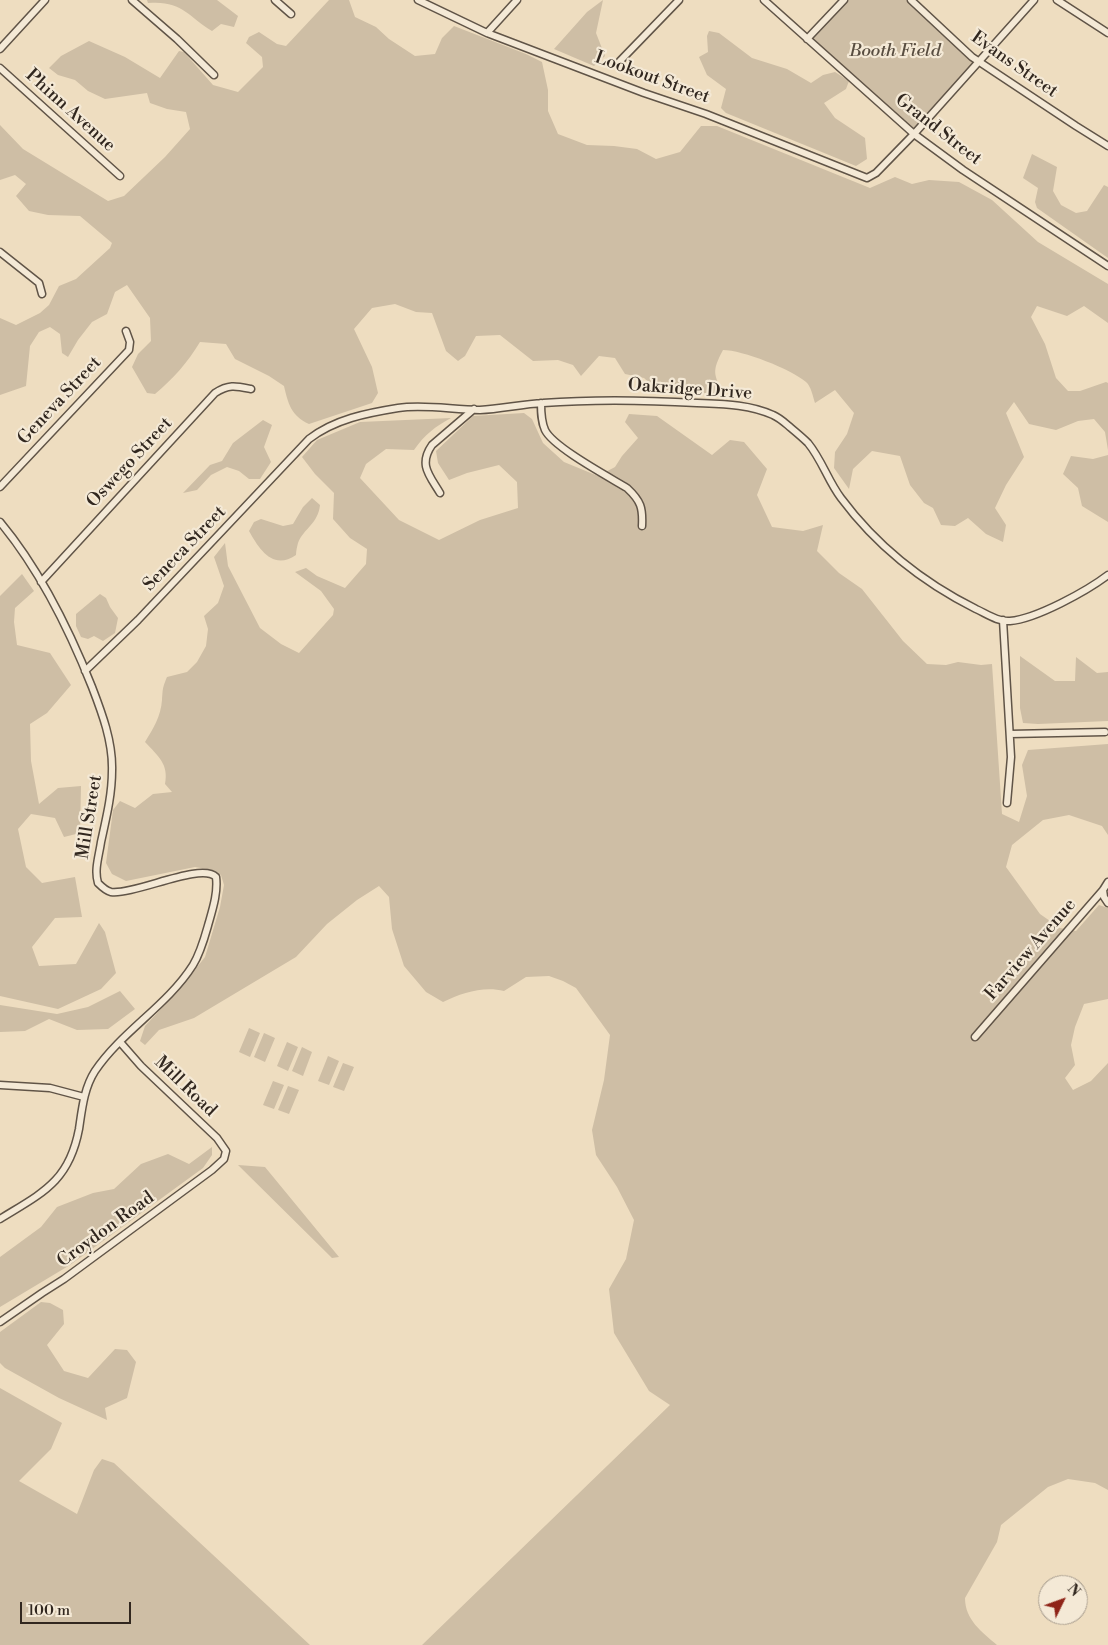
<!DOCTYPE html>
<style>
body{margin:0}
#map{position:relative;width:1108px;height:1645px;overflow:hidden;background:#eeddc0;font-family:"Libre Bodoni",serif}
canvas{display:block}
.north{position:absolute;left:1038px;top:1575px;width:50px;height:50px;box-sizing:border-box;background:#f4e9d6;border:1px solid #a69b8d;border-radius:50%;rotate:48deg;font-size:14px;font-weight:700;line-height:20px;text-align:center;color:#31271f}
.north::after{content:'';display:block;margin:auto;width:18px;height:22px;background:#8f2418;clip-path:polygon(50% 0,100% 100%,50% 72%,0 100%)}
.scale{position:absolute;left:20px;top:1602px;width:111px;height:22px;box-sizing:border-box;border:2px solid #31271f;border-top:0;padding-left:6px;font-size:15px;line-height:18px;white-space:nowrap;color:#31271f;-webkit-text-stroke:4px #f4e9d6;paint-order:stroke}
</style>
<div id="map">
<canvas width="1108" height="1645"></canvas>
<div class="north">N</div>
<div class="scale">100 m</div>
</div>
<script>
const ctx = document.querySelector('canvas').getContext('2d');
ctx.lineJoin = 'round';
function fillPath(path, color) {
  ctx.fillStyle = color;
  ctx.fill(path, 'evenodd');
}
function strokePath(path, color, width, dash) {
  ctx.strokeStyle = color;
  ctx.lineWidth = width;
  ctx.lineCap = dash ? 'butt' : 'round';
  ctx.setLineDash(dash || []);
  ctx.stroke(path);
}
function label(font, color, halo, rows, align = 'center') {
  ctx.font = font + ' "Libre Bodoni",serif';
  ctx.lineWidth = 4.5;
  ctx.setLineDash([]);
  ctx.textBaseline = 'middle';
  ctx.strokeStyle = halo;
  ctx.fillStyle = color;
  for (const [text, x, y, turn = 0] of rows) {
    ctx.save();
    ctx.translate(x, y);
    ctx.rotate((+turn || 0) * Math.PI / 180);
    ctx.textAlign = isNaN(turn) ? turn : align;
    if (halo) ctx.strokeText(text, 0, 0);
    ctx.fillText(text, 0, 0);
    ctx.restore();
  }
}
fillPath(new Path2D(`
 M147,0H217L238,16L234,27L221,24L212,31C188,16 181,0 148,3Z
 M329,0H349L355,17L376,27L389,39L415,56L435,54L442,38L454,26L526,54L542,62L548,90V111L558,134L587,145L614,146L637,149L656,159L680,152L701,126H717L870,188L895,177L912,184L929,180L959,182L992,200L1038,242L1108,284V323L1084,306L1067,316L1037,306L1031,317L1045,344L1056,378L1068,391H1080L1106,382L1108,383V450L1105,432L1094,419L1078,421L1056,430L1029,424L1014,402L1006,413L1024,457L1006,485L995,508L1006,525L1003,542L986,534L968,518L955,526L941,525L933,508L924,503L910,485L900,456L872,451L853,469L849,489L834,468L835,452L847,434L854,413L835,390L815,403C813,397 811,386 806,382C791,369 742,350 723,350C712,371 713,374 724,394L658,391L644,378L625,374L615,358L599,356L581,376L573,365L558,360L533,361L500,335L476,336L465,356L458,361L446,351L432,313L416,312L395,304L372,308L354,329L372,367L378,393L372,403L309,424C291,416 288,403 284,386L269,376L235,359L226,344L200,342C188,362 173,379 155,394L147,393L132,367L138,354L151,341L150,318L127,285L115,292L107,314L92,322L78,340L68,357L62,353L60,334L50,327L39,332L30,346L26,386L0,395V318L16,325L40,313L49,305L59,286L76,279L110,248L112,243L80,216L48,215L29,211L16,196L26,184L15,175L0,180V125L23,149L108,201L124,196L165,157L190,129L186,112L167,109L150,103L147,93L105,99L88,91L75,80L58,75L49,68L61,56L89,41L125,57L160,78L179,51L184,52L213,85L238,92L263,67L262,57L246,43L249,37L259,32L277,44L286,46Z
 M603,0L596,33L605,56L594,66L554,49L587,12Z
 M848,0H907L974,63L913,130L811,39Z
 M709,31L719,33L752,58L787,69L811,83L823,75L835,72L849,81L846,89L824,103L835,118L865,138L867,159L856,166L726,113L721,108L726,89L707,75L699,57L708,52L707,36Z
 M1032,154L1057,167L1053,191L1061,205L1076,213L1087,211L1104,185L1108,187V258L1037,208L1035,202L1038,188L1023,178Z
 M524,413L532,419L543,443L564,462L598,476L615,467L622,456L638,438L625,422L629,414L657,416L712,455L730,440L744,442L767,469L757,495L772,527L803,531L823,525L817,551L839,573L862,589L903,641L927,664L946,665L958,662L981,665L992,664L1002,814L1019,822L1027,796L1022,765L1028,750L1108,744V835L1102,826L1069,815L1043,820L1012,845L1006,867L1040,914L1060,928L1076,931L1099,905L1108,908V999L1084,1004L1075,1027L1071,1045L1075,1065L1065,1078L1073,1090L1091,1081L1108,1063V1490L1095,1483L1068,1479L1048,1487L1001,1525L997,1542L965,1598C965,1620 982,1632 997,1645H422L670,1405L649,1391L614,1333L609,1289L626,1259L634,1220L617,1187L596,1155L592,1130L604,1080L610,1035L576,988L563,981L549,976L526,977L504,991C483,986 462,993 443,1002L426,992L404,966L392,929L389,897L379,886L357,900L327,924L296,957L194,1018L159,1030L145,1045L140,1041L145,1026L178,991L205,957L220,907L224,885L221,875L212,870L195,867L126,881L112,874L106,863L113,810L120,801L135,808L153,794L172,792L165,784C169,764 158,756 145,742C153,729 161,716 162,700C163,689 162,689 167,677L187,672L197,662L206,646L208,629L204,616L218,603L224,586L214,557L225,543L228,566L260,628L281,644L299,653L333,615L334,609L321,591L295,572L306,568L317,576L345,588L366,564L367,549L350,538L333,519L334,493L315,474L302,457L317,440L360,422L451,418C435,427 425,434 414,450L386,449L366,464L360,478L399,520L439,540L480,520L518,508L517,482L499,465L467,473L449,480L438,463L436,451L473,416Z
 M263,420L272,425L264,447L271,462L260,479H249L239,471L227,467L211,475L197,490L183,493L210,465L222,461L233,443Z
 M1108,455V522L1082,506L1078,488L1063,474L1071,456L1093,459Z
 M312,498L320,505C318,524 304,528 298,543C297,547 296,551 296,555C273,571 259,549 249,531L254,522L261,519L283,526L293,524L303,507Z
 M22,574L34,591L15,608L14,622L17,645L50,653L71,685L47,713L30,724L31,761L39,804L58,788L81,786L80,833L64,837L55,818L31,814L18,829L26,867L42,883L75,877L82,917L55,918L32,947L39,966L76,964L99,923L105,932L116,973L101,989L58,1009L0,996V596Z
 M100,594L106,598L110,607L118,618L115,633L103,641L94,636L88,639L81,637L76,626V614Z
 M1020,656L1055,681H1075L1076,657L1097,673L1108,672V721L1038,724L1023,723L1020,708Z
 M120,991L135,1009L108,1029L77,1030L49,1019L25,1031L0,1032V1005L57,1014L88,1007Z
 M249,1028L260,1033L250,1057L239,1052Z
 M264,1033L275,1038L265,1062L254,1057Z
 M287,1042L298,1047L288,1071L277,1066Z
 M302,1047L312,1052L303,1076L292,1071Z
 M328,1056L339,1061L329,1085L318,1081Z
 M343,1063L354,1067L344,1091L333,1087Z
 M273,1081L284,1085L274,1109L263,1105Z
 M288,1086L299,1090L289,1114L278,1110Z
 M212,1147V1155L203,1168L70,1265L0,1307V1257L41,1227L57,1207L93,1193L114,1189L141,1164L168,1154L189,1164Z
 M238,1165L265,1167L339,1257L332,1258Z
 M41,1302L50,1303L63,1310L64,1324L47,1345L64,1371L88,1378L115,1349L127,1350L136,1362L127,1398L105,1408L107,1420L59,1398L5,1368L0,1363V1332Z
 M0,1388L62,1423L51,1449L19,1481L77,1514L94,1470L102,1459L114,1463L310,1645H0Z`), '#cebea5');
const minor = new Path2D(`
 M132,0L177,39L214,75
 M275,0L291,14
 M418,0L487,33L644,93L706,114L867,178L876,173L914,134L1034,0
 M764,0L914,134L963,170L1108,266
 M911,0L972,57L1076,126L1108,146
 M1057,0L1108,33
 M487,33L517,0
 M807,39L844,0
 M0,49L45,0
 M620,61L679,0
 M0,68L120,176
 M0,252L39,283L42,294
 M541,403C541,412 541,421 545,430C553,447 609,477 627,488C641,501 643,508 642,526
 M0,487L129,350L130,342L126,331
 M440,493C430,476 418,465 432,445L474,409
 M0,522C40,570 69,629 92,687C102,713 113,742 112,771C112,795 106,819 101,842C99,856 94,870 98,883C102,887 106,891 111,892C135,895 201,862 216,877C218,892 213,908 209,922C205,936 201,952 193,965C167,1006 122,1031 95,1071C84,1088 82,1109 79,1129C69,1182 42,1193 0,1219
 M41,582L215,393C229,384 236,386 251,389
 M1003,620L1011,757L1007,803
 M85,671L138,620L309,439C335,419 367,413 398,408C425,404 453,410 480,410C501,409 522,404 543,403C594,399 646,400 697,403C722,404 749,404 773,415C780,418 785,423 791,428C797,433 803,438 808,443C822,460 828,481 841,498C876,545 924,583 976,609C987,614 998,622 1010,621C1036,619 1087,591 1108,575
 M1010,734L1105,732
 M1103,890L1104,897L1108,903
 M975,1037L1103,890L1108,882
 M0,1085L50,1088L84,1097
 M0,1322L42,1293L64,1279L212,1170L224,1159L226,1151L217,1138L141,1066L120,1042`);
strokePath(minor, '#605447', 9);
strokePath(minor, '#f4e9d6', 6);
label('italic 18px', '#584d40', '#f4e9d6', [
 ["Booth Field",895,52]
]);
label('18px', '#31271f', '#f4e9d6', [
 ["Evans Street",1014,65,35],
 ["Lookout Street",652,78,20],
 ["Phinn Avenue",70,111,42],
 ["Grand Street",938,130,38],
 ["Oakridge Drive",690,390,4],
 ["Geneva Street",60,401,-47],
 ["Oswego Street",130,463,-47],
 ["Seneca Street",185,549,-46],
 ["Mill Street",90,817,-81],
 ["Farview Avenue",1031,950,-49],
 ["Mill Road",185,1087,44],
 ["Croydon Road",106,1230,-36]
]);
</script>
